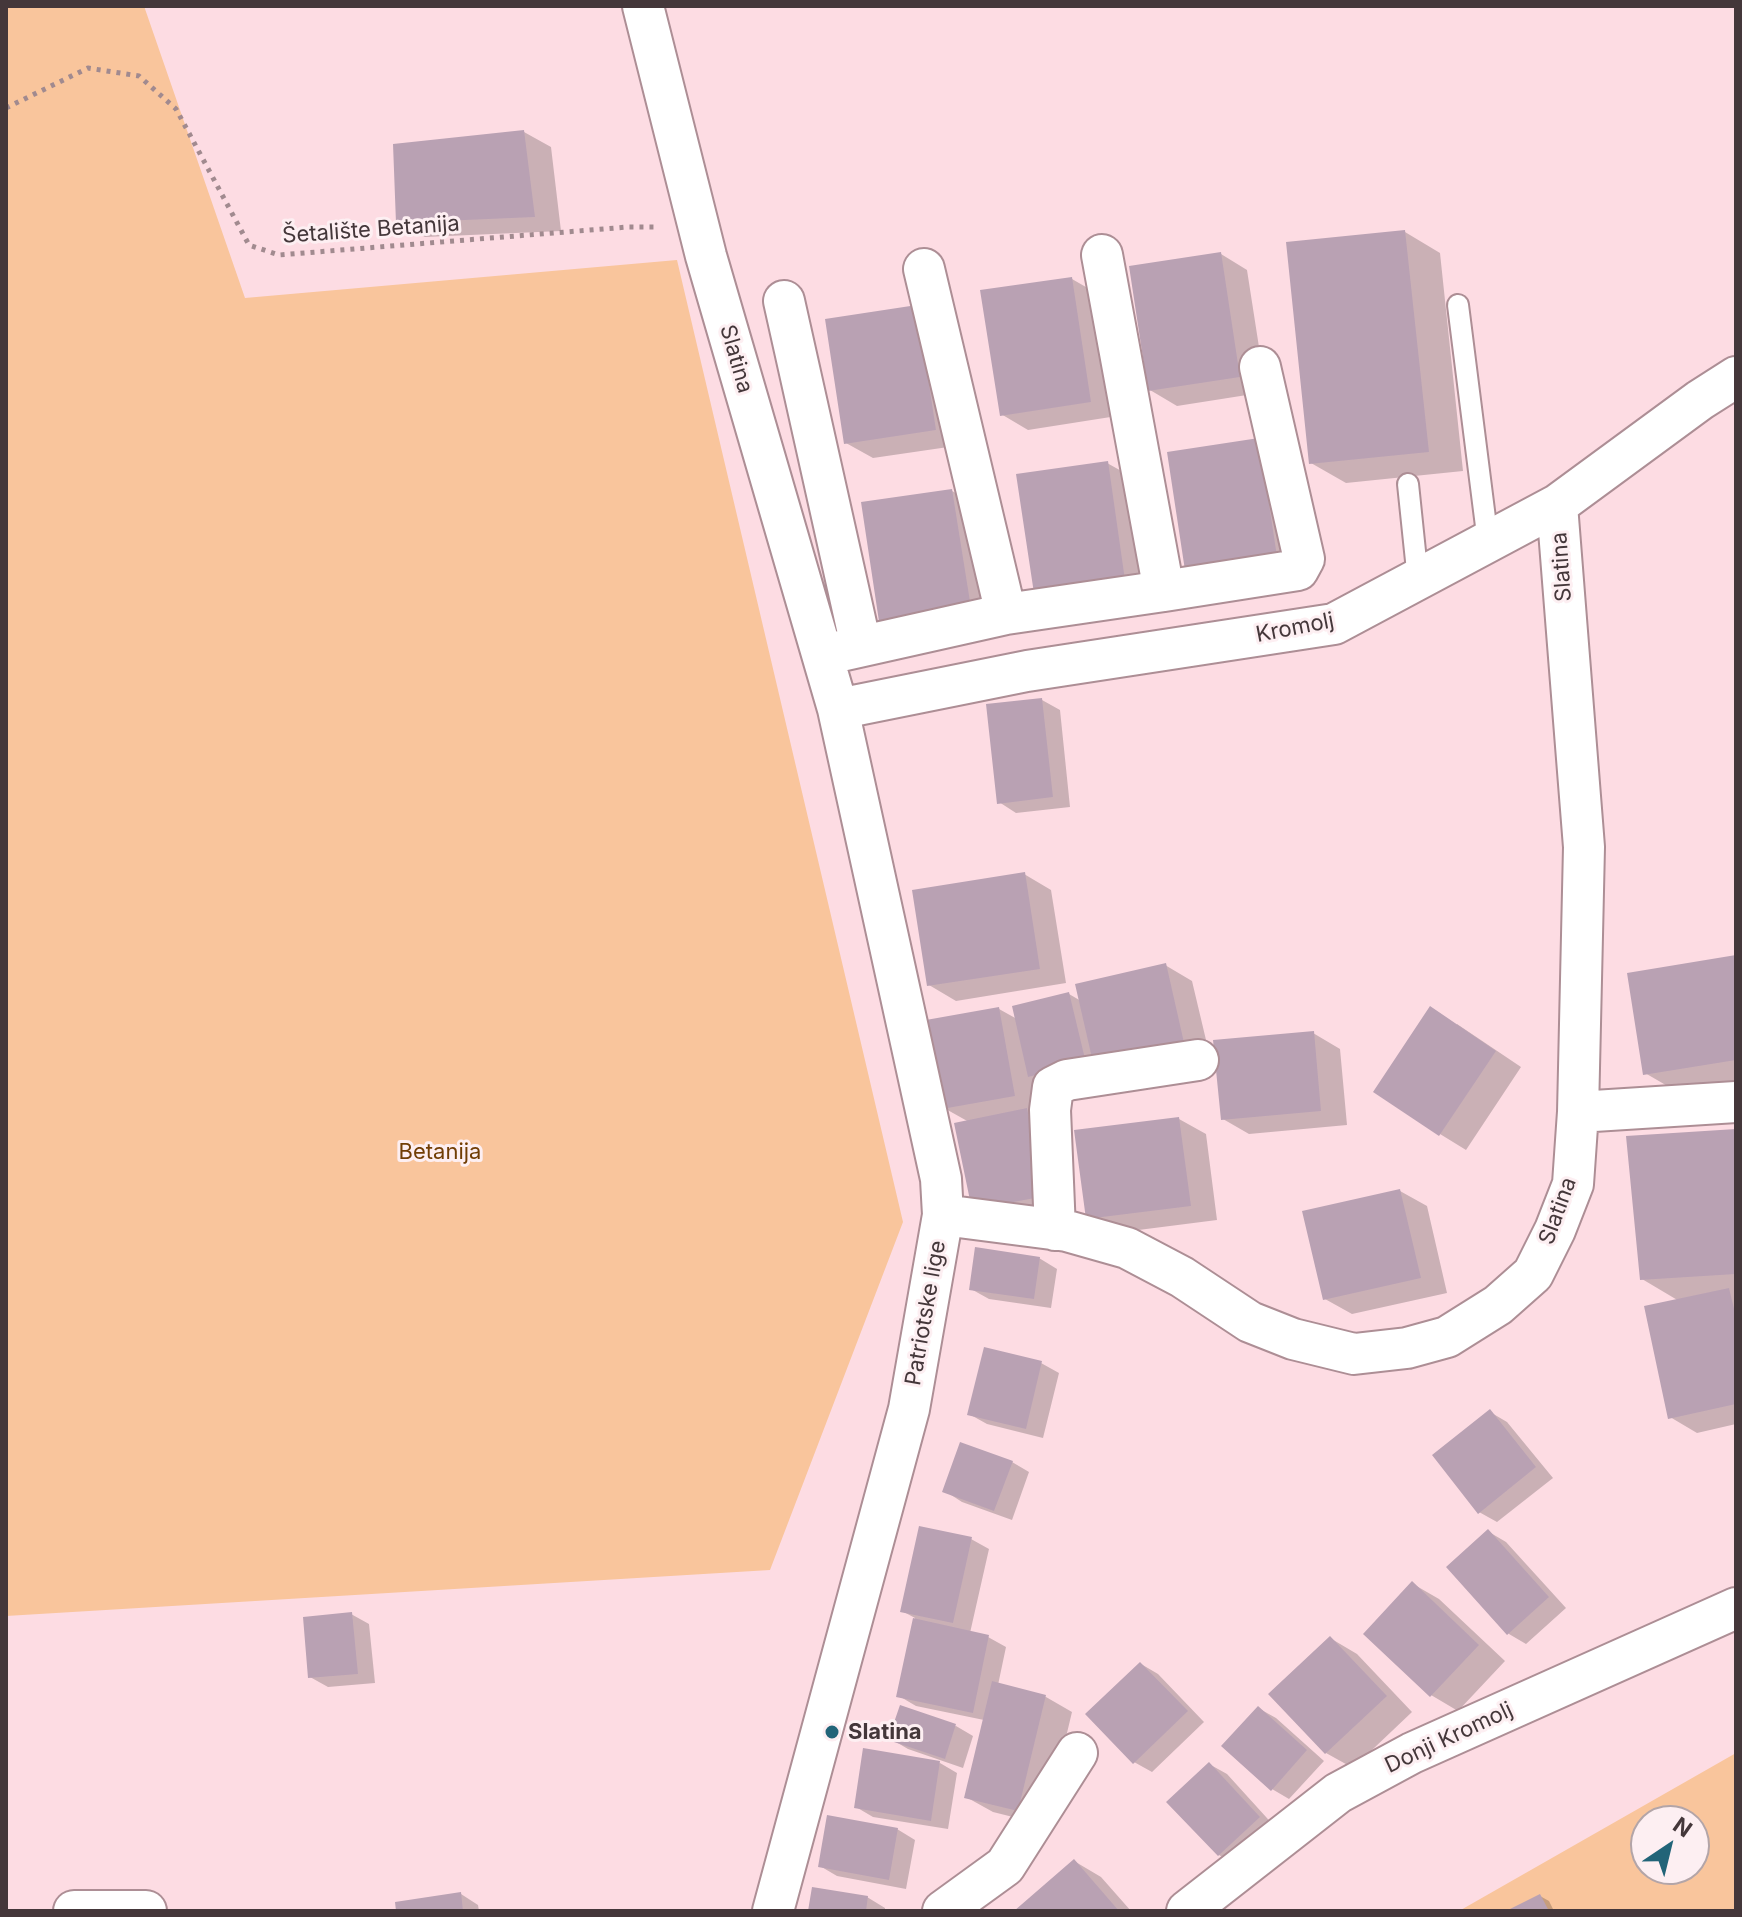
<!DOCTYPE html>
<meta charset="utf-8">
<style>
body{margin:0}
#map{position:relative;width:1742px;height:1917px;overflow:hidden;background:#fddce3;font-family:Inter,sans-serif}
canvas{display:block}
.frame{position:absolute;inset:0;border:8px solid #44373a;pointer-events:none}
.north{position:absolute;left:1630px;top:1805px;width:80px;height:80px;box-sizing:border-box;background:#fdeff2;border:2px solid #b3a5a8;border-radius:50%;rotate:35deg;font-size:22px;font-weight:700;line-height:32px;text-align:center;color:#44373a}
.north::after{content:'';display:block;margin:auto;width:28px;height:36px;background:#226478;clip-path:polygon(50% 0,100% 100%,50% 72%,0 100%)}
</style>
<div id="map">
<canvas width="1742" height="1917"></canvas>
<div class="frame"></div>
<div class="north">N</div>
</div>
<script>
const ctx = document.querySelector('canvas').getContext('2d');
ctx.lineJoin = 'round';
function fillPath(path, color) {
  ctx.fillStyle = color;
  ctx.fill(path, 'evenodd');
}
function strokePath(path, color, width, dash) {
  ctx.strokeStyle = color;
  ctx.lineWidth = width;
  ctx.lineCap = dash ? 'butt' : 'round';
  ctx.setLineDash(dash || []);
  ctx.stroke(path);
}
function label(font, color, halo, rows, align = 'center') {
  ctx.font = font + ' Inter,sans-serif';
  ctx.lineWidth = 6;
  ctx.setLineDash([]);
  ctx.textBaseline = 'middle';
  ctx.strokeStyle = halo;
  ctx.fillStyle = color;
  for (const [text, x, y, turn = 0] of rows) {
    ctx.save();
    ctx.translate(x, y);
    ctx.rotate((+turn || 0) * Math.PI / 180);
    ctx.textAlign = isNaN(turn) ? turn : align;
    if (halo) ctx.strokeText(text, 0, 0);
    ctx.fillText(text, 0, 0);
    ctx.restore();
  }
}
fillPath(new Path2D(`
 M6,6H144L245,298L677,260L903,1222L770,1570L6,1616Z
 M1736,1753V1911H1459ZM1646,1821H1694V1869H1646Z`), '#f9c59c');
fillPath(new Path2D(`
 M524,132L551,147L561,231L425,237L398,222Z
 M1405,232L1440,253L1463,471L1346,483L1311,463Z
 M1221,254L1247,270L1266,392L1177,406L1150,390Z
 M1072,279L1098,294L1117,416L1028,430L1001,414Z
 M917,307L962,445L873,458L846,443Z
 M1285,455L1304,578L1188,576Z
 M1107,463L1134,478L1152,601L1037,599Z
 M952,491L979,506L998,629L908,642Z
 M1042,700L1060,710L1070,807L1016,813L999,802Z
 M1024,874L1051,890L1066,983L956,1001L929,985Z
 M1736,957V1096L1695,1102L1645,1073Z
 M1165,965L1192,981L1211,1061L1102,1070L1041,1110L1030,1112L1053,1126L1070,1210L1001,1224L969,1122L944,1108L999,1009L1017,1019L1069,994L1081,1001Z
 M1457,1024L1521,1067L1466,1150L1440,1134Z
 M1313,1033L1340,1049L1347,1125L1249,1134L1223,1119Z
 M1179,1119L1206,1134L1217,1220L1115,1233L1088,1217Z
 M1736,1131V1424L1697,1433L1670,1417L1679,1301L1642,1279Z
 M1400,1191L1427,1206L1447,1293L1352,1314L1325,1299Z
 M1039,1258L1057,1269L1051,1308L989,1299L971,1289Z
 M1041,1363L1059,1373L1043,1438L987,1424L969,1414Z
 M1490,1412L1507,1422L1553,1478L1497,1522L1479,1512Z
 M1012,1462L1029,1472L1012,1520L962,1502L945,1491Z
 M1489,1532L1506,1542L1566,1608L1526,1644L1509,1634L1449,1568Z
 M971,1539L989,1549L970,1633L988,1637L1006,1647L998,1685L1046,1697L1072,1712L1045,1825L993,1812L966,1797L984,1720L916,1706L899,1696L915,1618L902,1611Z
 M1413,1584L1439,1599L1505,1661L1458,1711L1431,1695Z
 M351,1614L369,1624L375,1683L328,1687L310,1677Z
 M1330,1638L1357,1654L1412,1712L1353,1768L1326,1753Z
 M1141,1664L1158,1674L1204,1722L1152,1772L1134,1762Z
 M1258,1708L1276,1718L1324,1761L1289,1799L1272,1789Z
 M956,1726L973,1736L963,1768L908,1749L891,1739Z
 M940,1763L957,1773L948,1829L873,1817L856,1807Z
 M1209,1764L1227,1774L1276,1828L1236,1865L1219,1855Z
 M897,1829L915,1840L906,1889L837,1876L820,1866Z
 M1074,1861L1101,1877L1131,1911H1017Z
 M461,1894L478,1905L479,1911H398Z
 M1540,1896L1549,1901L1554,1911H1511Z
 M867,1897L885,1908V1911H810Z`), '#0003');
fillPath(new Path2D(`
 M524,130L535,217L396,223L393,144Z
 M1405,230L1429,452L1309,464L1286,242Z
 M1221,252L1240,377L1148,391L1129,266Z
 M1072,277L1091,402L1000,416L980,290Z
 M917,305L936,430L844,444L825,319Z
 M1259,438L1278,563L1186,577L1167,452Z
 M1108,461L1126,587L1035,600L1016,474Z
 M952,489L972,614L880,628L861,502Z
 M1042,698L1053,797L997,804L986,704Z
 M1025,872L1040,969L927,986L912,890Z
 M1736,955V1060L1643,1075L1627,973Z
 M1166,963L1185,1047L1094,1067L1075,984Z
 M1069,992L1086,1063L1028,1077L1012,1006Z
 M1430,1006L1496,1051L1439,1136L1373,1092Z
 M999,1007L1015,1096L942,1109L926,1020Z
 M1314,1031L1321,1111L1221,1120L1213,1040Z
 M1027,1108L1045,1196L972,1210L954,1123Z
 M1179,1117L1191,1206L1086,1219L1074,1130Z
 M1736,1129V1274L1640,1280L1626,1136Z
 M1400,1189L1421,1278L1323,1300L1302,1211Z
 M975,1247L1040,1257L1034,1299L969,1290Z
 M1729,1288L1736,1317V1404L1668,1419L1644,1306Z
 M984,1347L1042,1361L1026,1429L967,1415Z
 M1490,1409L1536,1467L1478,1514L1432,1455Z
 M960,1442L1013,1461L994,1511L942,1492Z
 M919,1526L972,1537L953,1623L900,1612Z
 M1488,1529L1549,1597L1507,1635L1446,1567Z
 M1412,1581L1479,1645L1430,1697L1363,1634Z
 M352,1612L358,1674L308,1678L303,1617Z
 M913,1618L989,1635L973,1713L896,1697Z
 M1330,1636L1387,1696L1325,1754L1268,1694Z
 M1140,1662L1188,1711L1133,1764L1085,1714Z
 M992,1681L1046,1695L1018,1811L964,1798Z
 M900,1705L956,1724L945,1759L888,1740Z
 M1258,1706L1307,1750L1271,1791L1221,1746Z
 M863,1748L940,1761L931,1821L854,1808Z
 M1209,1762L1260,1817L1218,1856L1166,1802Z
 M827,1815L898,1828L889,1880L818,1867Z
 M1074,1859L1119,1911H1014Z
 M812,1887L868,1896L866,1911H808Z
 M461,1892L463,1911H396L395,1902Z
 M1540,1894L1549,1911H1506Z`), '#b9a1b3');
const lane = new Path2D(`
 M1458,305L1488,542
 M1408,484L1418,580`);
const street = new Path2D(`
 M643,6L706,256L838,709L941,1179L943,1215L909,1409L773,1911
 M784,301L861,646
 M1164,591L1298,570L1304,559L1260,367
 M1006,614L1164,591L1102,255
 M823,655L1006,614L924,269
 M838,709L1027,671L1334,624L1557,505L1700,400L1736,377
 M1578,1112L1736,1102
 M943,1215L1067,1231L1127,1248L1182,1277L1250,1322L1293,1339L1354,1354L1407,1348L1447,1337L1498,1305L1533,1274L1555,1230L1573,1184L1578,1112L1584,847L1557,505
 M1055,1230L1050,1110L1053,1087L1067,1080L1198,1060
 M74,1911H146
 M943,1911L1005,1866L1077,1753
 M1187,1911L1338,1793L1412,1753L1736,1608`);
strokePath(lane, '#ad8e95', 24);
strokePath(street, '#ad8e95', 44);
strokePath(new Path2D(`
 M6,108L88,68L139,76L176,109L249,245L279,255L628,227H658`), '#a18a8f', 5, [4, 6]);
strokePath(lane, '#fff', 20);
strokePath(street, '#fff', 40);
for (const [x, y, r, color] of [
 [832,1732,8,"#226478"]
]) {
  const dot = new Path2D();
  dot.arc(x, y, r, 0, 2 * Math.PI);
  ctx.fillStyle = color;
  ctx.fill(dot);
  strokePath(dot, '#fdeff2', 3);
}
label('22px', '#44373a', '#fdeff2', [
 ["Šetalište Betanija",371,230,-4],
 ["Slatina",736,359,74],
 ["Slatina",1562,567,-94],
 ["Kromolj",1295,628,-11],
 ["Slatina",1558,1211,-70],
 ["Patriotske lige",926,1313,-80],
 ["Donji Kromolj",1449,1738,-25]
]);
label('22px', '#713e05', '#fdeff2', [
 ["Betanija",440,1152]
]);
label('bold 22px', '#44373a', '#fdeff2', [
 ["Slatina",848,1732]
], 'left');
</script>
